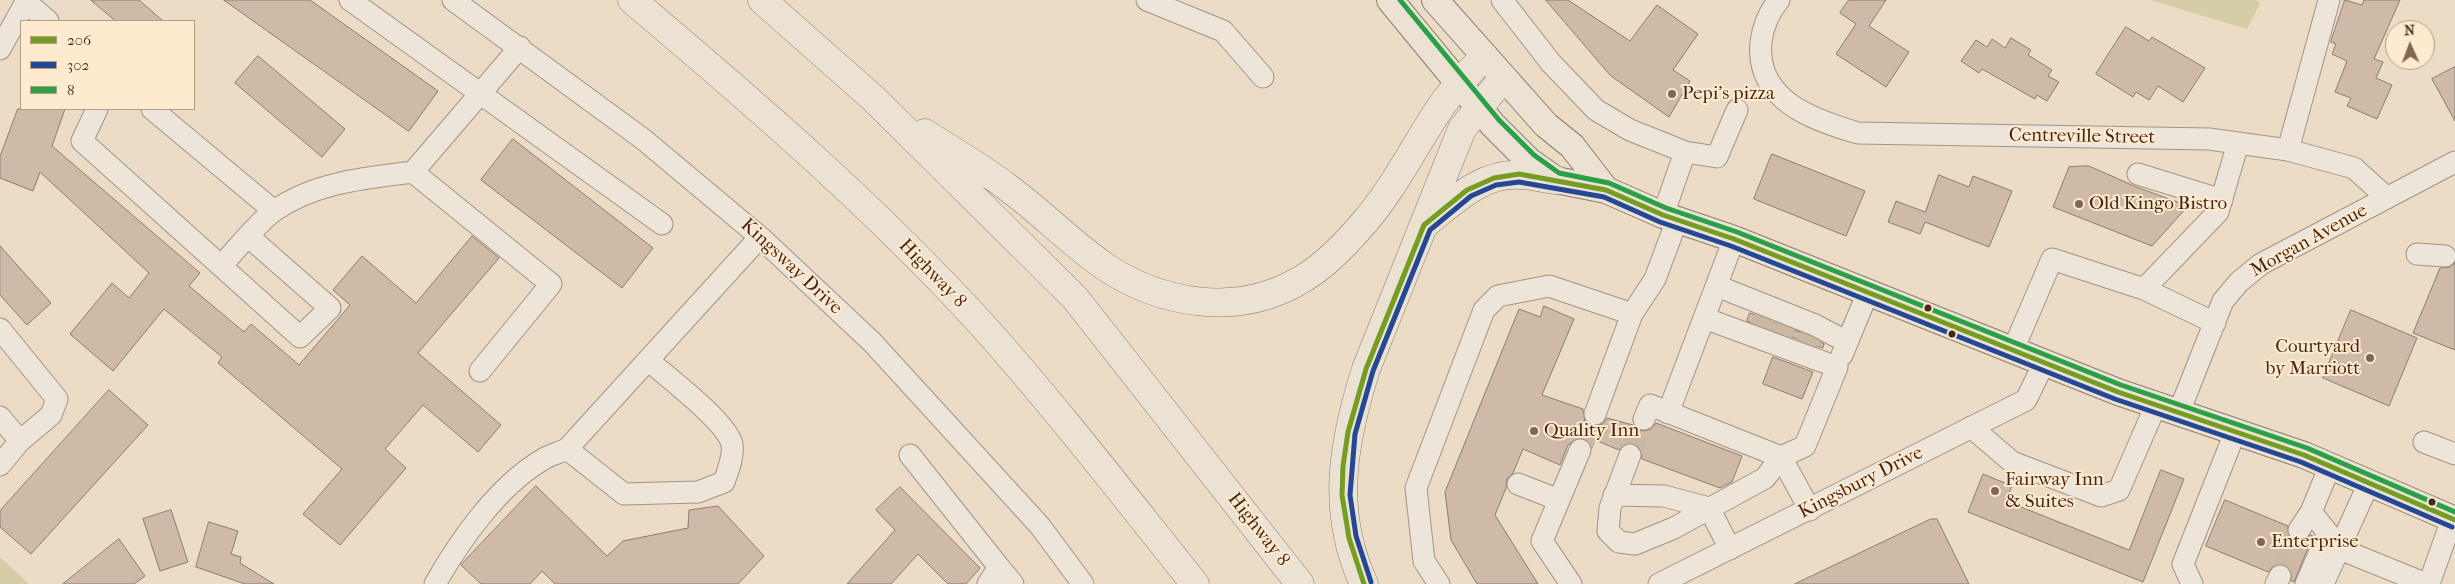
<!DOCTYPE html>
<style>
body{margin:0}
#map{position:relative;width:2455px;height:584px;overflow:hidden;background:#ecdcc5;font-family:"IM FELL French Canon",serif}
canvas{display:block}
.legend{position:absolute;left:20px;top:20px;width:175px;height:90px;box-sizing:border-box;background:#feeace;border:1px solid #b59c86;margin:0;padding:6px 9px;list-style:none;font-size:15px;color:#48271a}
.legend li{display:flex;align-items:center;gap:10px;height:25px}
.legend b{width:25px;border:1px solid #b59c86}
.north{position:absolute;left:2385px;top:20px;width:50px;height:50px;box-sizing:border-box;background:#feeace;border:1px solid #b59c86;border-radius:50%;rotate:358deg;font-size:14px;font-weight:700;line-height:20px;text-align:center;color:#48271a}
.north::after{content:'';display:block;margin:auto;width:18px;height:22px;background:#816656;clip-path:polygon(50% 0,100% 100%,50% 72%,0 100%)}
</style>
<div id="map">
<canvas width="2455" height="584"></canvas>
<ul class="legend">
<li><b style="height:6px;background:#749d22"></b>206</li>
<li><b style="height:6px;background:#244895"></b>302</li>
<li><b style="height:6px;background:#2ba147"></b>8</li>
</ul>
<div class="north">N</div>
</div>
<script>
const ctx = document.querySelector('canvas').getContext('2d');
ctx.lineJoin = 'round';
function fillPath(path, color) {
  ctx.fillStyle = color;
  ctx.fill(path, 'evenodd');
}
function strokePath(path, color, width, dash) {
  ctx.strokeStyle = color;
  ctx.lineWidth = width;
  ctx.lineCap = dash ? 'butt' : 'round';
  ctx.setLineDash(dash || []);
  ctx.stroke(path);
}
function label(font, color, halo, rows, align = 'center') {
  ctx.font = font + ' "IM FELL French Canon",serif';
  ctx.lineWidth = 4;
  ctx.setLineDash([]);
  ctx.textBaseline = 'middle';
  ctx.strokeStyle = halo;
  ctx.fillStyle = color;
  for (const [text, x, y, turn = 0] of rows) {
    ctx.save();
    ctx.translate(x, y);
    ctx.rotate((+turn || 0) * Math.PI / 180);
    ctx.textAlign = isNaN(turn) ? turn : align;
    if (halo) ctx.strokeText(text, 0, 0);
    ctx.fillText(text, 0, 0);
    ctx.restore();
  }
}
fillPath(new Path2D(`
 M2150,0H2256L2260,3L2247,29Z
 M0,557L29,584H0Z`), '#d4cda6');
const building = new Path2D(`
 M91,0H139L163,21H116Z
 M224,0H310L438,91L409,131Z
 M1546,0H1568L1630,41L1657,5L1698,34L1673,70L1690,81L1669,117L1611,76Z
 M1849,0H1886L1869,26L1909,52L1886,87L1836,54L1856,24L1840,13Z
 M2345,0L2362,5L2364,0H2400L2374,59L2383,62L2376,78L2392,85L2377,119L2347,106L2351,98L2335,92L2347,61L2332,54L2336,44L2331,42Z
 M2126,27L2149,41L2152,37L2205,68L2183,102L2158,86L2149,100L2136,92L2133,97L2096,74Z
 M2011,38L2031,50L2028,55L2052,70L2048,76L2059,82L2047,101L2037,95L2035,99L1982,69L1979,73L1961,61L1976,40L1987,47L1992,39L2005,48Z
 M258,56L345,129L322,157L235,83Z
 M2455,67V121L2432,79Z
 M18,109H65L52,146L200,273L189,286L244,332L251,324L299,365L350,305L333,290L362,256L416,303L472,236L499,258L418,353L501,425L478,452L423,405L385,449L406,468L340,545L303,514L342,469L218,363L222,357L164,309L113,371L70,334L112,283L129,298L149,273L40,172L33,191L0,178V157Z
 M513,139L653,248L622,288L481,180Z
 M1772,154L1865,191L1846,236L1754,199Z
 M2089,166L2134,186L2188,206L2152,246L2053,207L2069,167Z
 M1939,175L1969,187L1973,176L2012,191L1989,247L1925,222L1920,234L1888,222L1896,201L1925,212Z
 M0,246L51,303L27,325L0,295Z
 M2455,263V350L2413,333L2440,268L2450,267Z
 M1544,306L1574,319L1542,395L1583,409L1585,422L1591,426L1603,424L1607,418L1633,425L1639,430L1645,431L1651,429L1656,423L1742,456L1732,482L1720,488L1642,459L1640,448L1634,443H1628L1619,450L1595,440L1592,448L1585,439L1578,438L1568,445L1560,465L1523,449L1513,473L1507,479L1506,488L1495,515L1538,584H1477L1451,540L1445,492L1519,309L1540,317Z
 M2351,310L2417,338L2389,406L2323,378Z
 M1750,313L1810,336L1824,344L1823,348L1747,321Z
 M1773,357L1813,372L1802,399L1763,384Z
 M109,390L148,425L31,554L0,527V511Z
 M2161,470L2184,479L2143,582L1968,512L1983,474L2012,486L2006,501L2129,550Z
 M536,486L607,556L623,541L688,528L689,510L718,506L764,556L738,584H555L542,571L530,584H481L461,565Z
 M900,487L980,568L966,584H948L918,554L891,584H847L895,530L876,510Z
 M2225,500L2288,526V535L2292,541H2304L2310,535L2313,536L2294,582L2291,581V570L2285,565H2274L2268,572L2206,546Z
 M171,510L188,562L160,571L143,519Z
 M1931,519H1937L1969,584H1795Z
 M209,522L238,531L231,554L241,557L240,563L274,584H245L196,567Z
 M119,539L145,576L134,584H63Z`);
fillPath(building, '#cebaa7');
strokePath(building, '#8a7c6f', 1);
strokePath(new Path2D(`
 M1758,333L1766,315
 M1779,341L1787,322
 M1804,350L1812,332
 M1580,450L1595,414
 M1630,455L1644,419
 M2280,576L2299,530`), '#cbb8a3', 21, [21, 11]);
const minor = new Path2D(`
 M350,0L662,224
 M453,0L643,139L760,237L872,342L1040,526L1083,584
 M1147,0L1223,31L1263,77
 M1502,0L1551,63L1596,110L1630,130L1685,152L1717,157L1737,110
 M1779,0C1769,12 1763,27 1761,42C1755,100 1813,120 1858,133L2209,139L2288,150L2354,168L2387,198
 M26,2L48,21
 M0,49L27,0
 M97,109L82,141L300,337L330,308L249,237
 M152,109L274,211
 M2288,150L2329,0
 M413,172L551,284L480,371
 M2138,174L2222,200
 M1663,215L1685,152
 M1734,239L1704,318L1837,367L1805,446L1781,457L1810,510
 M2417,254L2445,256
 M221,266C237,249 256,224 274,211C315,182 366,178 413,172L520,47
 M1717,286L1815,325L1847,342
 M2144,289L2218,212L2238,143
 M0,329L57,399L51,415L20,441L0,465
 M2013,350L2052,259L2144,289L2215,323
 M1842,355L1868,292
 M2179,412L2223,301L2239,282L2261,264L2455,162
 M1668,413L1704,318
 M1595,414L1632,314L1655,279L1677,220
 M0,417L20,441
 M1971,427L2012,462L2101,496L2119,490L2156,405
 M2424,442L2455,454
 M567,449L624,494L698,492L724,482C728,471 734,456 732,444C726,421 667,377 648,360
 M910,455L999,567
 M1630,455L1610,508L1608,531L1619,542L1635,544L1674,528L1765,478L1781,457L1650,405L1644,419
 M1518,484L1559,500
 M1614,495L1664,496L1709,508L1730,549
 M2299,530L2311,512
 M2340,549L2426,584
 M435,584C460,540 498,486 542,460C549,455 559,453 567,449L760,237
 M988,584L999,567L1013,584
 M1439,584L1424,561L1416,488L1484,310L1498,296L1549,286L1632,314
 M1571,584L1542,541L1580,450
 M1659,584L2026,400L2044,363
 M2192,584L2183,564L2236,430
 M2276,584L2280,576
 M2306,584L2328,533L2311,512L2330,466
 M2323,584L2369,483
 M2429,584L2452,519`);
const major = new Path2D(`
 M1390,0L1493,125L1529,161L1556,180L1606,190L1663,215L1734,239L2118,392L2304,455L2455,520
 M1435,0L1546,125L1572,146L1606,190`);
const highway = new Path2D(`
 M632,0C755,104 877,209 985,328C1058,410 1126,498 1195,584
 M762,0L874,99L1075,298L1300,584
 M925,133C952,151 981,167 1007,187C1041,212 1070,242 1104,266C1161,304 1235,317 1297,282C1322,269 1344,246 1362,225C1395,188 1416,142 1444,102C1456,86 1470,71 1484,57
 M1425,224C1453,202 1482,172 1521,175C1532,175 1544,179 1556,180
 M1364,584C1330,511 1343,442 1366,369L1462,129L1503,78`);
strokePath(minor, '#a19485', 23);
strokePath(major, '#8a7c6f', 28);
strokePath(highway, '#8a7c6f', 29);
strokePath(minor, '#eee5da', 21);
strokePath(major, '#ebe2d4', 26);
strokePath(highway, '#ebe2d4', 28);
strokePath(new Path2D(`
 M1364,584L1349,538L1342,495L1343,466L1348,432L1366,369L1424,225L1467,190L1494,178L1519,174L1606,190L1663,215L1734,239L2118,392L2304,455L2455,520`), '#749d22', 5);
strokePath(new Path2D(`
 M1371,582L1356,536L1350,495L1355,434L1373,371L1430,230L1471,196L1496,185L1519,182L1604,197L1660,222L1731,246L2115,399L2301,462L2452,527`), '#244895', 5);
strokePath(new Path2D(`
 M1400,0L1499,120L1534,155L1559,173L1609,183L1666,208L1737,232L2121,385L2307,448L2455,512`), '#2ba147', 5);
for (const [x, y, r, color] of [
 [1672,94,5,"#816656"],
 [2079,204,5,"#816656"],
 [1928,308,4.5,"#48271a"],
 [1952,334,4.5,"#48271a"],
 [2370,358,5,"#816656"],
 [1534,431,5,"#816656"],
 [1995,491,5,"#816656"],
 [2432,502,4.5,"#48271a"],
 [2261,542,5,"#816656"]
]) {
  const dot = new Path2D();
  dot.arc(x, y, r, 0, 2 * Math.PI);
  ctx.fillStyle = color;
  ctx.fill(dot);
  strokePath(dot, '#feeace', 2);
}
label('19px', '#48271a', '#feeace', [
 ["Pepi's pizza",1682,94],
 ["Old Kingo Bistro",2089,204],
 ["Courtyard",2360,347,"right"],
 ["by Marriott",2360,369,"right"],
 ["Quality Inn",1544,431],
 ["Fairway Inn",2005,480],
 ["& Suites",2005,502],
 ["Enterprise",2271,542]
], 'left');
label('19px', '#48271a', '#feeace', [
 ["Centreville Street",2082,137,1],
 ["Morgan Avenue",2309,241,-29],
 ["Kingsway Drive",791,267,43],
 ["Highway 8",932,274,46],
 ["Kingsbury Drive",1861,483,-27],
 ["Highway 8",1258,530,52]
]);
</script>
